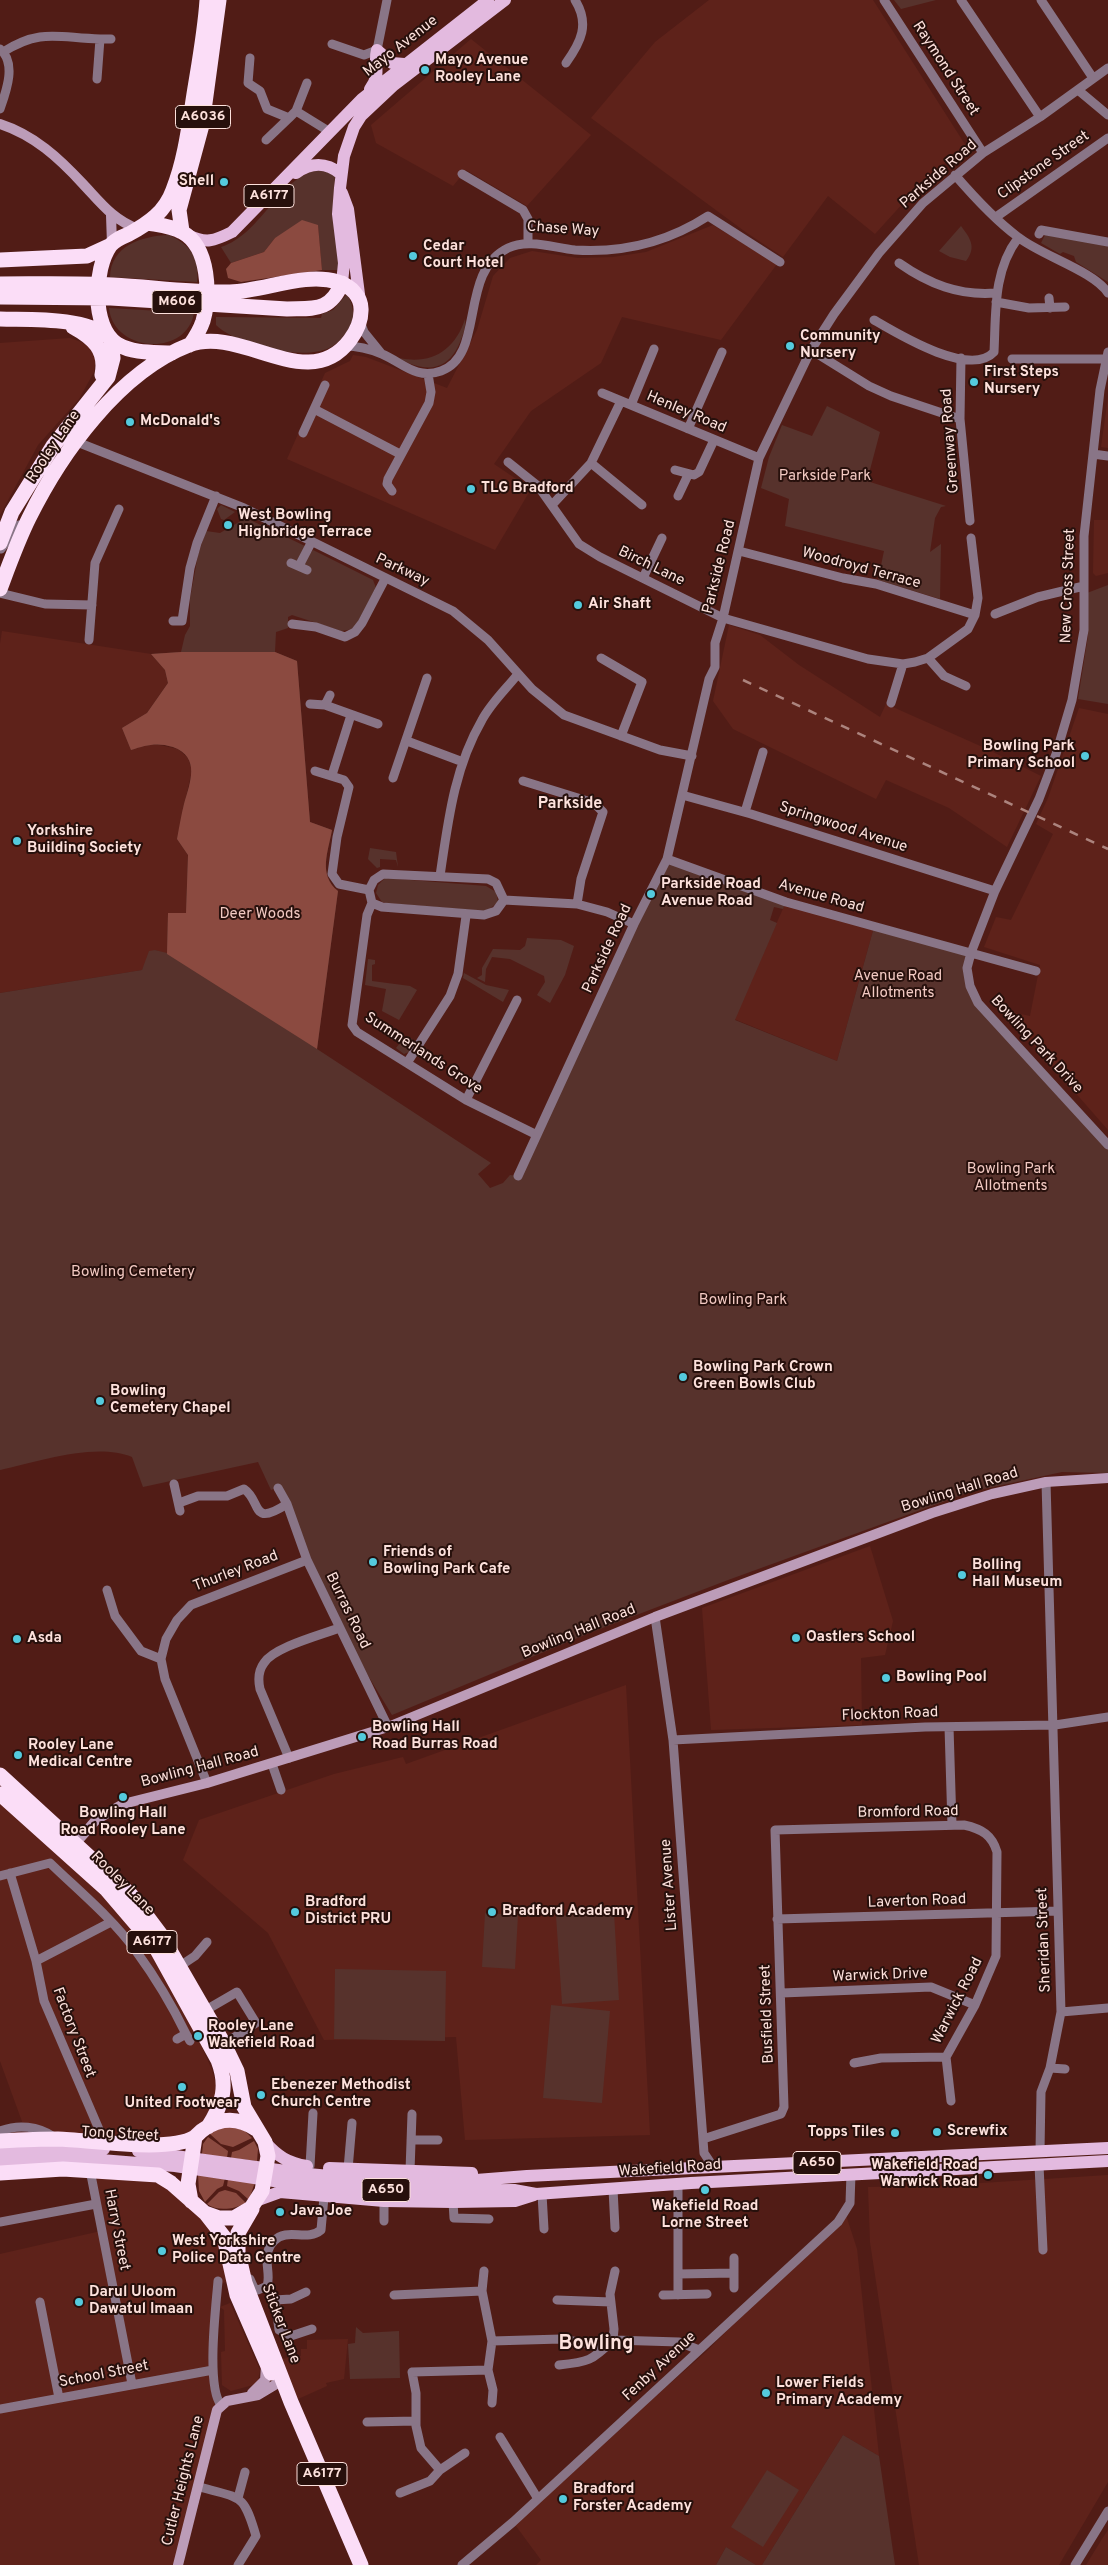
<!DOCTYPE html>
<style>
body{margin:0}
canvas{display:block;background:#511c16}
</style>
<canvas width="1108" height="2565"></canvas>
<script>
const ctx = document.querySelector('canvas').getContext('2d');
ctx.lineJoin = 'round';
function fillPath(path, color) {
  ctx.fillStyle = color;
  ctx.fill(path, 'evenodd');
}
function strokePath(path, color, width, dash) {
  ctx.strokeStyle = color;
  ctx.lineWidth = width;
  ctx.lineCap = dash ? 'butt' : 'round';
  ctx.setLineDash(dash || []);
  ctx.stroke(path);
}
function label(font, color, halo, rows, align = 'center') {
  ctx.font = font + ' Overpass,sans-serif';
  ctx.lineWidth = 4;
  ctx.setLineDash([]);
  ctx.textBaseline = 'middle';
  ctx.strokeStyle = halo;
  ctx.fillStyle = color;
  for (const [text, x, y, turn = 0] of rows) {
    ctx.save();
    ctx.translate(x, y);
    ctx.rotate((+turn || 0) * Math.PI / 180);
    ctx.textAlign = isNaN(turn) ? turn : align;
    if (halo) ctx.strokeText(text, 0, 0);
    ctx.fillText(text, 0, 0);
    ctx.restore();
  }
}
fillPath(new Path2D(`
 M709,0H873L966,146L924,180L875,234L828,196L783,257L747,233L591,118L655,42Z
 M471,39L591,135L527,206L466,170L453,186L376,143L371,125Z
 M713,225L777,264L721,340L622,317L601,363L531,411L494,464L531,489L495,550L287,459L325,373L350,361L353,355L366,357L447,388L477,330L493,276L510,258L532,251L578,258L613,257L646,252Z
 M70,338L87,344L96,356L94,372L79,399L38,445L0,515V343Z
 M1108,397V448L1101,447Z
 M1094,520H1108V573L1096,576L1093,573Z
 M729,625L760,635L799,665L880,717L886,704L987,749L1041,776L1007,847L949,808L886,780L876,799L733,729L713,701Z
 M2,631L151,654L165,670L168,683L147,713L150,743L178,749L188,758L192,770L177,839L188,855L186,914L167,954L155,950L142,970L0,993V644Z
 M1079,708L1108,714V1130L1003,1010L1030,1016L1040,965L984,947L996,917L1011,920L1053,834L1036,824L1048,798Z
 M786,902L874,927L837,1061L734,1019Z
 M870,1546L893,1621L885,1655L861,1658L862,1725L711,1730L702,1608Z
 M626,1685L650,2135L465,2140L456,2037L324,2040L268,1933L183,1860L199,1820L334,1774L403,1757L406,1764Z
 M3,1798L146,1939L192,2025L212,2070L217,2088L216,2121L195,2137L104,2141L24,2127L0,2061V1803Z
 M90,2170L163,2178L205,2213L236,2276L218,2286L214,2334L217,2400L178,2565H0V2254L101,2231Z
 M1108,2175V2482L1059,2565H919L870,2242L868,2187L934,2186Z
 M845,2212L857,2249L879,2456L843,2435L762,2565H756L726,2547L716,2565H536L541,2560L513,2522L707,2351Z
 M230,2303L260,2370L258,2380L253,2385L231,2391L222,2385L221,2352L225,2351L224,2310L220,2307Z
 M348,2339L344,2379L326,2383L327,2386L298,2399L281,2359L301,2356V2349H307V2340Z
 M1108,2530V2565H1086L1102,2539Z`), '#5e221a');
fillPath(new Path2D(`
 M894,0H936L901,9Z
 M324,169L335,177L333,202L339,270H322L318,226L275,238L264,252L231,263L221,247C263,234 279,173 324,169Z
 M961,226C970,238 977,247 966,261L950,257L939,251Z
 M169,235C190,245 200,257 197,282L110,277C111,246 141,236 169,235Z
 M1045,235L1108,245V282L1076,262L1074,256L1063,252L1060,254L1041,243Z
 M346,295C351,299 352,305 353,312C354,320 350,327 346,333C341,339 336,345 329,348C302,361 236,345 216,325V317L321,318L322,314L333,310Z
 M109,308L194,313C186,358 113,352 109,308Z
 M465,319C466,327 463,335 460,342C448,372 424,373 399,358C432,365 455,350 465,319Z
 M827,406L880,432L867,481L946,506L941,507L935,518L930,552L941,544L940,599L878,580L884,551L785,526L789,499L761,488L769,457L782,425L812,436Z
 M221,505L235,512L224,520L221,519L217,509Z
 M246,518L305,546L302,558L305,565V559L313,550L373,580L376,588L354,629L341,631L292,615L288,617V628L276,632L275,652L297,661L310,822L332,830C328,852 318,875 338,891L317,1049L491,1163L478,1174L490,1188L503,1183L510,1175L518,1176L667,859L786,902L783,909L774,907L770,920L777,923L735,1020L837,1061L874,927L971,953L967,968L978,1003L1108,1147V1473L1062,1472L970,1492L728,1580L592,1632L392,1715L339,1628L279,1487L271,1490L258,1462L143,1487L132,1457C95,1442 38,1462 0,1470V993L142,970L149,951L155,950L167,953L168,913H186L188,855L177,839C180,828 181,816 184,804C190,783 201,757 173,747C157,742 146,745 131,750L122,728L147,713L168,683L165,670L151,654L181,652L185,635L190,626V599L198,555L206,531L220,533Z
 M1108,585V704L1078,699L1088,636L1087,593Z
 M370,848L396,852L398,867L396,860L380,859V867L377,868L368,859Z
 M385,878L486,886L496,892L498,902L487,911L387,903L382,902L376,893L378,885Z
 M527,938L561,940L574,946L565,975L550,1003L537,995L545,982L544,976L510,959L492,957L486,969L485,982L477,978L482,975V968L493,949L520,950L525,946Z
 M368,959L375,960V964L372,965V981L410,986L417,990L399,1020L382,1011L386,989L365,985Z
 M464,973L486,985L509,990L503,1002L463,978Z
 M408,1036L416,1042L409,1052L404,1054L396,1048L404,1038Z
 M614,1912L619,2000L562,2004L556,1916Z
 M485,1913L518,1915L515,1969L482,1967Z
 M335,1969L446,1971L445,2041L334,2039Z
 M551,2005L610,2011L602,2103L543,2098Z
 M356,2327L363,2333L399,2331L400,2378L350,2379L348,2344L355,2343Z
 M843,2435L879,2456L895,2565H762Z
 M767,2470L799,2490L763,2547L731,2527Z
 M726,2547L756,2565H716Z`), '#57322c');
fillPath(new Path2D(`
 M302,220L318,225L322,270L241,282L228,278L226,269L231,263L264,252L275,238Z
 M181,652H275L297,661L310,822L332,830C328,852 318,875 338,891L317,1049L167,954L168,913H186L188,855L177,839C179,828 181,816 184,804C190,783 201,757 173,747C157,742 146,745 131,750L122,728L147,713L168,683L165,670L151,654Z
 M231,2126L245,2131L252,2138L233,2147L221,2144L210,2134L219,2128Z
 M208,2137L228,2151L227,2158L202,2154L203,2144Z
 M254,2141L258,2149L257,2161L231,2158L232,2152L239,2150Z
 M198,2175L225,2178L223,2186L217,2189L205,2202L199,2191Z
 M228,2179L255,2182L249,2200L239,2191L227,2186Z
 M225,2190L236,2193L246,2203C235,2209 218,2212 207,2204L219,2192Z`), '#8b4a40');
strokePath(new Path2D(`
 M884,0L983,153
 M961,0L1040,117
 M1041,0L1093,78
 M332,44L364,55L377,50L387,0
 M0,49C17,63 6,92 0,109
 M3,52C41,28 58,38 100,39
 M250,58L248,83L260,91L267,109L289,118L296,111L330,132
 M566,63C581,42 590,24 575,0
 M97,79L100,39H111
 M1078,90L1108,115
 M296,111L307,83
 M266,140L289,118
 M462,174L523,210L528,219V243
 M955,175C974,197 995,220 1018,237C1040,255 1094,271 1108,293
 M996,217L1108,138
 M1039,234L1041,230L1108,242
 M899,263C929,284 959,296 996,293
 M1049,298L1050,308
 M996,302L1029,308L1065,307
 M874,320C898,334 970,378 994,352C996,312 993,271 1018,238
 M360,321L364,332L381,353
 M345,346C358,346 370,349 382,354C403,363 416,380 441,371C486,355 458,272 508,248C528,238 554,248 575,250C623,253 668,242 708,216L780,262
 M811,350L869,386L891,396L960,419
 M1108,352L1100,390L1093,454L1084,536V630L1072,700L1056,754L1039,799L995,891L971,953L967,968L970,986L978,1003L1108,1145
 M961,358L960,419L970,521
 M1012,359H1107
 M602,393L759,458
 M631,405L654,349
 M316,410L400,454
 M688,429L722,352
 M303,433L325,385
 M77,442L244,508L453,611L488,640L532,689L564,715L660,750L692,756
 M1093,454L1108,456
 M508,462L538,486L579,544L600,557L723,618L868,659L903,664L915,662L928,658L968,629L975,615L978,598L971,538
 M591,463L642,505
 M675,470L694,475L699,472L714,440
 M392,491L387,484L388,479L429,403L431,392L428,374
 M678,496L688,475
 M552,505L591,463L621,401
 M1,549L19,525
 M739,551L843,578L876,584L975,615
 M291,563L307,570
 M299,566L311,543
 M643,578L662,538
 M0,593L45,604L92,605
 M995,614L1038,597L1084,586
 M173,621H182L190,568L197,543L216,496
 M292,624L316,627L345,637L355,632L362,623L385,579
 M89,640L95,563L119,509
 M601,658L642,682L621,736
 M928,658L944,676L966,686
 M891,703L903,664
 M310,704L325,705L378,724
 M325,705L330,695
 M407,741L463,762
 M315,771L344,780L349,787L337,837L332,874L339,884L369,890
 M332,775L351,715
 M393,778L427,678
 M523,781L594,803L603,812L581,879L577,904
 M682,795L751,814L995,891
 M745,812L763,752
 M667,859L786,902L1036,971
 M383,874L488,879L496,883L504,900L496,911L484,915L382,907L372,903L369,890L374,880Z
 M440,876C448,822 454,768 482,720C491,703 506,689 518,674
 M504,900L577,904L607,912L634,924
 M372,903L367,915L352,1025L357,1032L466,1100L537,1135
 M407,1063L450,996L458,974L466,916
 M466,1100L517,1000
 M518,1176L634,924L667,859L709,679L715,667V643L723,618L759,458L811,350L834,314L879,253L923,203L983,153L1040,117L1108,68
 M174,1484L180,1511
 M278,1488L287,1504L307,1560L388,1727
 M179,1503L198,1496H227L244,1489C262,1501 250,1528 287,1504
 M107,1590L115,1616L141,1651L161,1659
 M655,1617L673,1740L704,2153L714,2168
 M949,1727L952,1825
 M673,1740L925,1727L1055,1725L1108,1717
 M289,1758L260,1689C258,1680 258,1671 264,1663C274,1647 321,1635 339,1628
 M272,1764L281,1790
 M207,1783L165,1679L161,1659L166,1639L177,1620L191,1605L307,1560
 M10,1873L36,1961L44,2001L104,2141
 M0,1876L50,1863C79,1891 112,1918 136,1951C155,1977 172,2005 186,2034
 M777,1919L1058,1911
 M36,1961L111,1922
 M180,1966L195,1956L207,1942
 M782,1993L931,1987L975,2005
 M206,2010L237,1992L256,2023L224,2044
 M1061,2012L1108,2008
 M177,2039L186,2034L190,2041
 M854,2063L881,2058L946,2057
 M1050,2068L1065,2069
 M0,2131C18,2124 38,2126 54,2137
 M703,2139L781,2114L784,2107L775,1830L964,1825C982,1829 992,1835 997,1852L996,1956L975,2005L946,2057L951,2101
 M411,2140H438
 M1040,2151L1041,2092L1050,2068L1061,2012L1046,1482
 M1039,2165L1043,2250
 M310,2166L313,2113
 M348,2169L352,2123
 M90,2170L132,2384
 M410,2171L412,2114
 M678,2184V2295
 M613,2189L615,2228
 M542,2194L544,2229
 M453,2202L454,2218L489,2219
 M384,2221V2201
 M0,2222L96,2204
 M734,2258V2288
 M678,2274L734,2273
 M250,2279L254,2288L258,2290L267,2286C272,2273 260,2255 274,2241C287,2227 307,2242 321,2230L324,2197
 M218,2281C216,2306 206,2386 221,2405
 M267,2286L275,2300L279,2330L291,2336L312,2329
 M482,2291L484,2271
 M394,2295L482,2291L492,2341
 M663,2295L707,2294
 M275,2300L291,2299L306,2292
 M557,2300L611,2302
 M40,2302L59,2398
 M559,2365C588,2362 592,2361 613,2340L679,2342L699,2350
 M488,2370L493,2390L492,2403
 M0,2409L213,2370
 M367,2422L416,2421
 M500,2437L538,2499
 M465,2453L440,2470L421,2448L416,2426V2393L412,2372L488,2370L492,2341L561,2339L596,2345L613,2340L614,2329L610,2294L615,2271
 M200,2487C241,2499 243,2492 256,2536L238,2565
 M400,2493L430,2481L440,2470
 M238,2498L245,2472
 M462,2565L513,2522L838,2222L850,2203L851,2174
 M1075,2565L1108,2511`), '#897587', 9);
strokePath(new Path2D(`
 M0,124C34,135 59,158 83,184C100,202 113,220 138,229
 M111,215L112,244
 M75,1844L96,1820L123,1804L207,1783L388,1727L655,1617L932,1513L992,1494L1046,1482L1108,1478
 M252,2393L265,2380L266,2366
 M178,2565L217,2410L227,2401L258,2395L283,2380`), '#bc9cb8', 10);
strokePath(new Path2D(`
 M370,89C382,73 373,66 377,50L392,63L404,64
 M296,173C312,162 326,162 341,174
 M342,193L348,209L360,302
 M188,235C206,244 214,241 232,232L362,99L488,0
 M342,283L344,263L338,214L340,188L344,156L354,127L361,116L394,85L505,0
 M265,2142C277,2156 288,2163 307,2166
 M138,2151L308,2174L374,2180L438,2183L527,2176L1108,2148
 M0,2153L34,2150L104,2149
 M0,2162L76,2158L175,2166L307,2186L410,2191L514,2190L536,2194L691,2183L1108,2161
 M329,2168L472,2173
 M258,2200L280,2192L384,2201L453,2202L515,2201L534,2195`), '#e3badf', 12);
strokePath(new Path2D(`
 M148,223C159,225 172,226 182,232C210,247 210,296 203,321C200,330 195,338 190,345
 M182,231L179,210L202,125L219,0
 M0,260L87,256L111,245
 M0,284C38,284 76,283 113,285C152,287 191,293 230,292C265,291 304,272 338,282C351,286 362,297 361,311C361,321 356,332 350,340C308,396 242,325 189,345C119,372 61,453 29,518C18,540 9,565 0,589
 M0,297L111,298L287,309C314,308 330,312 342,283
 M0,319C33,320 83,317 109,337
 M73,327C93,338 107,350 102,375
 M172,353C153,352 134,354 117,344C91,327 94,269 110,246C114,240 122,237 129,234C149,223 165,212 173,190C185,160 189,126 194,94C199,63 205,31 207,0
 M0,543L12,512L53,446L108,377L113,358L111,339
 M0,1775L131,1895L161,1935L224,2044L237,2071L244,2107L265,2142L268,2156L262,2191L251,2208L234,2218H219L205,2213L171,2183L158,2175L63,2169L0,2173
 M0,1794L107,1890L155,1946L218,2060C228,2086 223,2104 208,2127
 M0,2141C19,2140 39,2139 58,2139C91,2140 170,2153 195,2137
 M191,2201L188,2184L195,2137C212,2119 234,2114 256,2129
 M252,2209L238,2233V2253L245,2283L291,2402L361,2565
 M206,2214L224,2237L237,2295L271,2373`), '#fbddf7', 15);
strokePath(new Path2D(`
 M743,680L1108,849`), '#ac847e', 2.5, [9, 9]);
for (const [x, y, r, color] of [
 [425,70,5,"#54cadd"],
 [224,182,5,"#54cadd"],
 [413,256,5,"#54cadd"],
 [790,346,5,"#54cadd"],
 [974,382,5,"#54cadd"],
 [130,422,5,"#54cadd"],
 [471,489,5,"#54cadd"],
 [228,525,5,"#54cadd"],
 [578,605,5,"#54cadd"],
 [1085,756,5,"#54cadd"],
 [17,841,5,"#54cadd"],
 [651,894,5,"#54cadd"],
 [683,1377,5,"#54cadd"],
 [100,1401,5,"#54cadd"],
 [373,1562,5,"#54cadd"],
 [962,1575,5,"#54cadd"],
 [796,1638,5,"#54cadd"],
 [17,1639,5,"#54cadd"],
 [886,1678,5,"#54cadd"],
 [362,1737,5,"#54cadd"],
 [18,1755,5,"#54cadd"],
 [123,1797,5,"#54cadd"],
 [295,1912,5,"#54cadd"],
 [492,1912,5,"#54cadd"],
 [198,2036,5,"#54cadd"],
 [182,2087,5,"#54cadd"],
 [261,2095,5,"#54cadd"],
 [937,2132,5,"#54cadd"],
 [895,2133,5,"#54cadd"],
 [988,2175,5,"#54cadd"],
 [705,2190,5,"#54cadd"],
 [280,2212,5,"#54cadd"],
 [162,2251,5,"#54cadd"],
 [79,2302,5,"#54cadd"],
 [766,2393,5,"#54cadd"],
 [563,2499,5,"#54cadd"]
]) {
  const dot = new Path2D();
  dot.arc(x, y, r, 0, 2 * Math.PI);
  ctx.fillStyle = color;
  ctx.fill(dot);
  strokePath(dot, '#27100c', 2);
}
for (const [x, y, w] of [
 [203,117,55],
 [269,196,50],
 [177,302,50],
 [152,1942,50],
 [817,2163,48],
 [386,2190,48],
 [322,2474,50]
]) {
  const box = new Path2D();
  box.roundRect(x - w / 2, y - 11.5, w, 23, 4);
  ctx.fillStyle = '#27100c';
  ctx.fill(box);
  strokePath(box, '#fde1dc', 1);
}
label('bold 14px', '#fde1dc', null, [
 ["A6036",203,117],
 ["A6177",269,196],
 ["M606",177,302],
 ["A6177",152,1942],
 ["A650",817,2163],
 ["A650",386,2190],
 ["A6177",322,2474]
]);
label('15px', '#fde1dc', '#27100c', [
 ["Mayo Avenue",401,47,-38],
 ["Raymond Street",945,69,57],
 ["Clipstone Street",1044,166,-35],
 ["Parkside Road",939,175,-41],
 ["Chase Way",563,230,4],
 ["Henley Road",686,413,23],
 ["Greenway Road",951,441,-94],
 ["Rooley Lane",54,447,-56],
 ["Birch Lane",651,567,26],
 ["Parkside Road",720,567,-76],
 ["Woodroyd Terrace",861,569,15],
 ["Parkway",402,571,25],
 ["New Cross Street",1069,586,-88],
 ["Springwood Avenue",843,828,18],
 ["Avenue Road",821,897,16],
 ["Parkside Road",608,949,-65],
 ["Bowling Park Drive",1036,1045,47],
 ["Summerlands Grove",423,1054,33],
 ["Bowling Hall Road",960,1491,-17],
 ["Thurley Road",236,1572,-21],
 ["Burras Road",347,1611,64],
 ["Bowling Hall Road",579,1632,-22],
 ["Flockton Road",890,1715,-2],
 ["Bowling Hall Road",200,1768,-15],
 ["Bromford Road",908,1813,-1],
 ["Rooley Lane",122,1884,45],
 ["Lister Avenue",670,1885,-94],
 ["Laverton Road",917,1902,-2],
 ["Sheridan Street",1045,1940,-92],
 ["Warwick Drive",880,1976,-2],
 ["Warwick Road",958,2001,-63],
 ["Busfield Street",768,2014,-92],
 ["Factory Street",73,2033,69],
 ["Tong Street",120,2135,3],
 ["Wakefield Road",670,2169,-4],
 ["Harry Street",116,2230,79],
 ["Sticker Lane",280,2324,69],
 ["Fenby Avenue",660,2367,-43],
 ["School Street",104,2375,-11],
 ["Cutler Heights Lane",184,2481,-76]
]);
label('bold 15px', '#fde1dc', '#27100c', [
 ["Mayo Avenue",435,61],
 ["Rooley Lane",435,78],
 ["Shell",214,182,"right"],
 ["Cedar",423,247],
 ["Court Hotel",423,264],
 ["Community",800,337],
 ["Nursery",800,354],
 ["First Steps",984,373],
 ["Nursery",984,390],
 ["McDonald's",140,422],
 ["TLG Bradford",481,489],
 ["West Bowling",238,516],
 ["Highbridge Terrace",238,533],
 ["Air Shaft",588,605],
 ["Bowling Park",1075,747,"right"],
 ["Primary School",1075,764,"right"],
 ["Yorkshire",27,832],
 ["Building Society",27,849],
 ["Parkside Road",661,885],
 ["Avenue Road",661,902],
 ["Bowling Park Crown",693,1368],
 ["Green Bowls Club",693,1385],
 ["Bowling",110,1392],
 ["Cemetery Chapel",110,1409],
 ["Friends of",383,1553],
 ["Bowling Park Cafe",383,1570],
 ["Bolling",972,1566],
 ["Hall Museum",972,1583],
 ["Oastlers School",806,1638],
 ["Asda",27,1639],
 ["Bowling Pool",896,1678],
 ["Bowling Hall",372,1728],
 ["Road Burras Road",372,1745],
 ["Rooley Lane",28,1746],
 ["Medical Centre",28,1763],
 ["Bowling Hall",123,1814,"center"],
 ["Road Rooley Lane",123,1831,"center"],
 ["Bradford",305,1903],
 ["District PRU",305,1920],
 ["Bradford Academy",502,1912],
 ["Rooley Lane",208,2027],
 ["Wakefield Road",208,2044],
 ["Ebenezer Methodist",271,2086],
 ["Church Centre",271,2103],
 ["United Footwear",182,2104,"center"],
 ["Screwfix",947,2132],
 ["Topps Tiles",885,2133,"right"],
 ["Wakefield Road",978,2166,"right"],
 ["Warwick Road",978,2183,"right"],
 ["Wakefield Road",705,2207,"center"],
 ["Lorne Street",705,2224,"center"],
 ["Java Joe",290,2212],
 ["West Yorkshire",172,2242],
 ["Police Data Centre",172,2259],
 ["Darul Uloom",89,2293],
 ["Dawatul Imaan",89,2310],
 ["Lower Fields",776,2384],
 ["Primary Academy",776,2401],
 ["Bradford",573,2490],
 ["Forster Academy",573,2507]
], 'left');
label('15px', '#f2c9c2', '#27100c', [
 ["Parkside Park",825,477],
 ["Deer Woods",260,915],
 ["Avenue Road",898,977],
 ["Allotments",898,994],
 ["Bowling Park",1011,1170],
 ["Allotments",1011,1187],
 ["Bowling Cemetery",133,1273],
 ["Bowling Park",743,1301]
]);
label('bold 16px', '#fde1dc', '#27100c', [
 ["Parkside",570,805]
]);
label('bold 20px', '#fde1dc', '#27100c', [
 ["Bowling",596,2345]
]);
</script>
